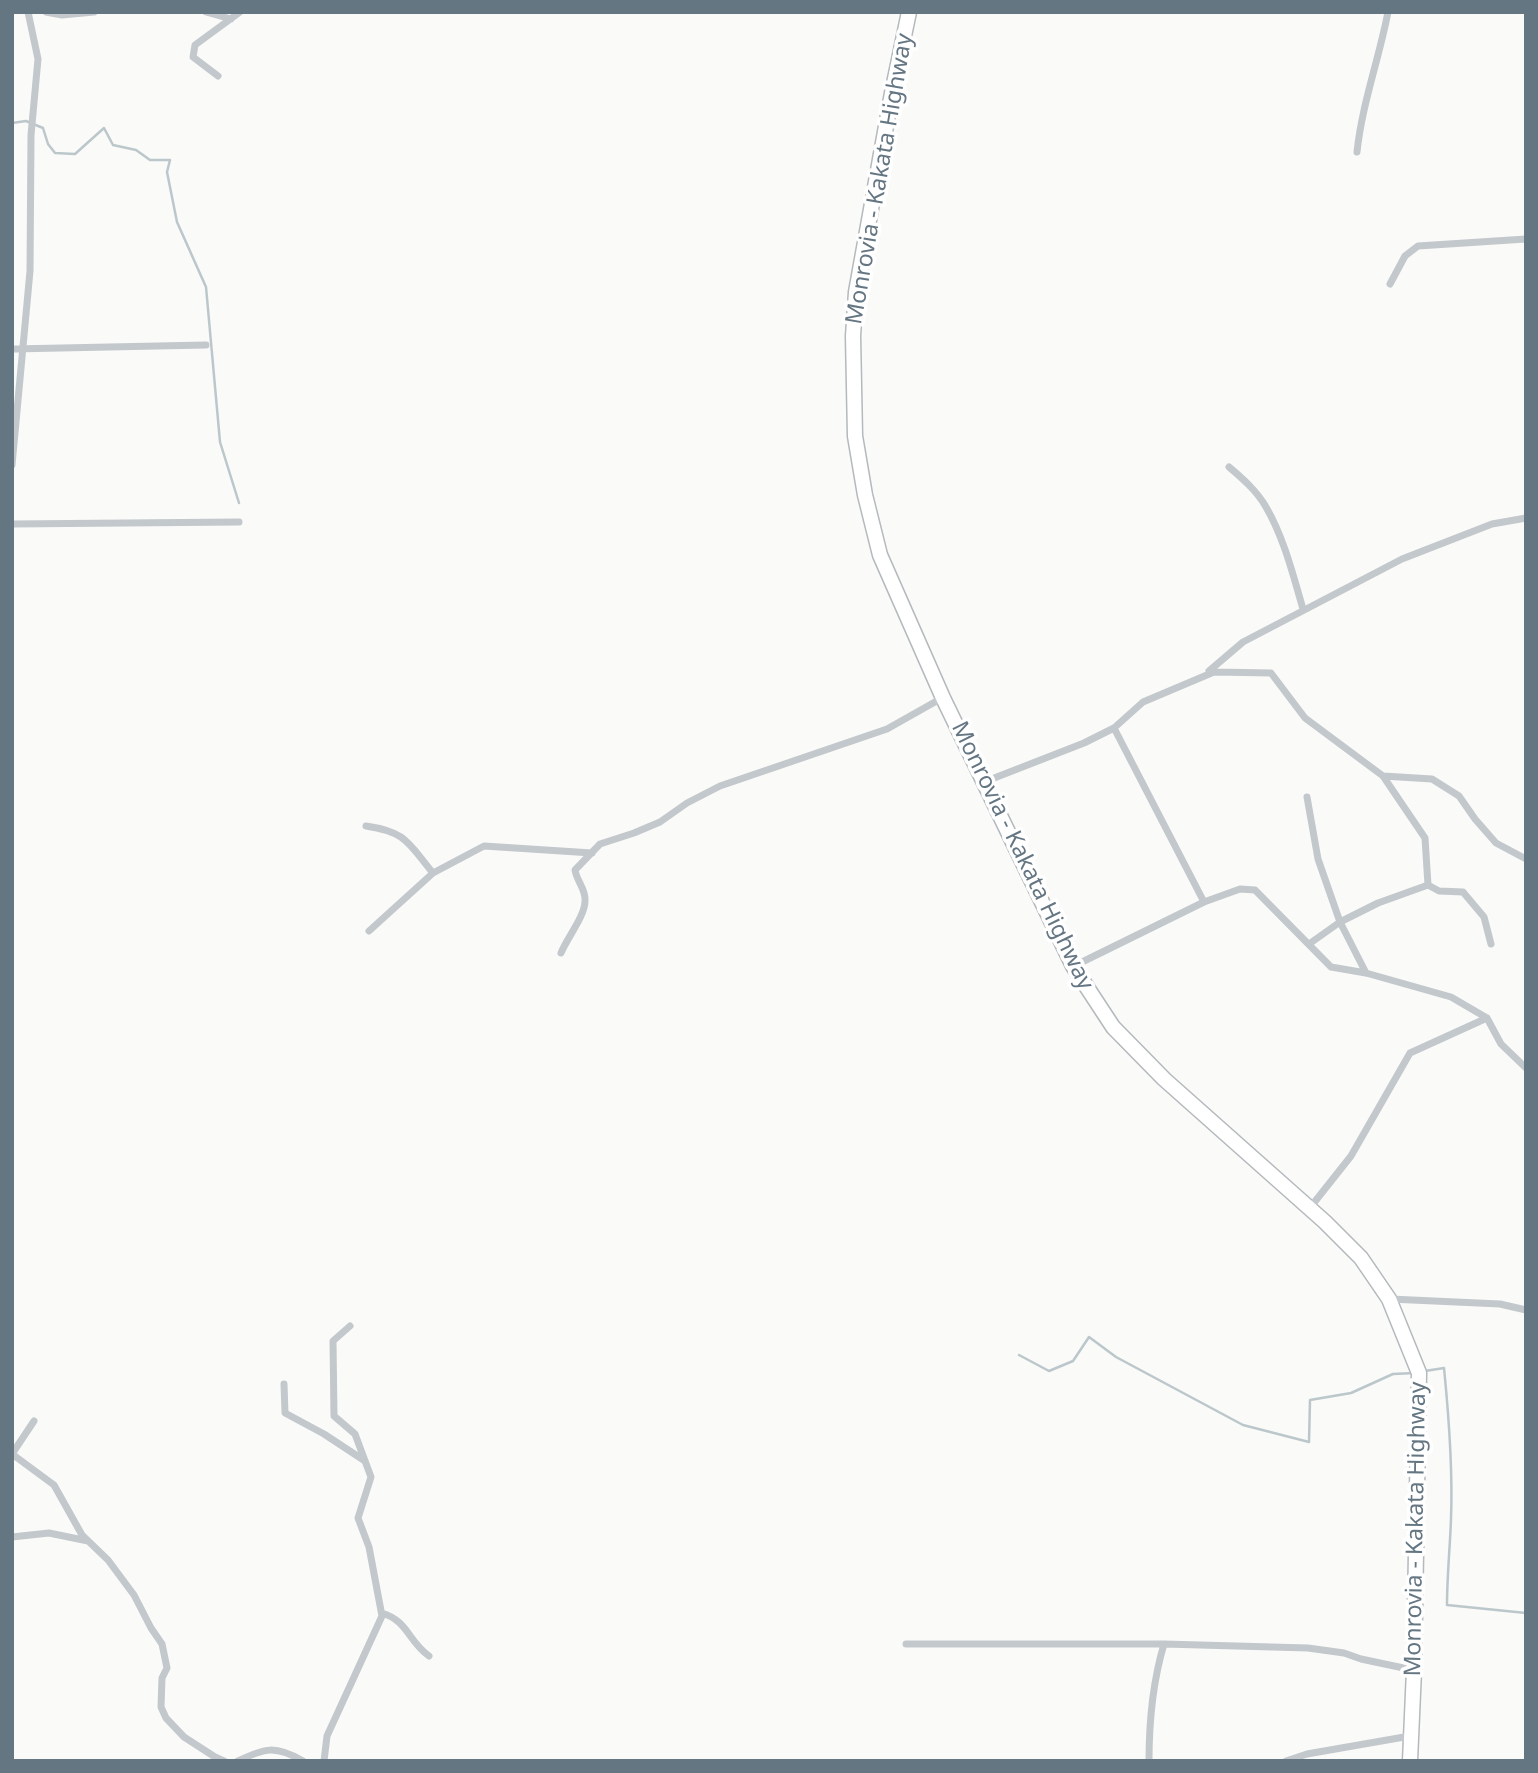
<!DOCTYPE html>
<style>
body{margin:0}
#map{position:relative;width:1538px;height:1773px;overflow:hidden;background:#fafaf8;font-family:"Noto Sans",sans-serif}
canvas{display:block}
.frame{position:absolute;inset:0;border:14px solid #657683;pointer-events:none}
</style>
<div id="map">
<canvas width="1538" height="1773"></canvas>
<div class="frame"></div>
</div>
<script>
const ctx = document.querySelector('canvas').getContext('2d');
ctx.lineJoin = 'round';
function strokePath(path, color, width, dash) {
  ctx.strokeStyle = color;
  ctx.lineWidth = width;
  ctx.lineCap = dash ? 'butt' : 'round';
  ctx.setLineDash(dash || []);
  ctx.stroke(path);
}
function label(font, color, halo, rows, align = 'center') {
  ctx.font = font + ' "Noto Sans",sans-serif';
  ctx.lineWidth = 7;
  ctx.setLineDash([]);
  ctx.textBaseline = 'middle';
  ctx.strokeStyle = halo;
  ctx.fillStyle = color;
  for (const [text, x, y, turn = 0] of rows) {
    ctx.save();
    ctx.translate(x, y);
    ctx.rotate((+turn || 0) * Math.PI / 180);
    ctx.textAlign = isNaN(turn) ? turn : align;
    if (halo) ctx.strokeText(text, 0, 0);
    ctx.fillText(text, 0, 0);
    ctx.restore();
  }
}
strokePath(new Path2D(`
 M12,123L26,121L43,128L48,144L55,153L75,154L104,128L113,145L136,150L150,160H170L167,172L177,222L206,287L220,442L239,503
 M1019,1355L1049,1371L1073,1361L1089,1337L1116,1357L1243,1425L1309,1442L1310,1400L1351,1393L1393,1374L1415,1373
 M1425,1371L1444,1368C1449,1418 1453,1468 1451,1519C1450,1548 1447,1576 1447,1605L1526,1613`), '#bbc7cb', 2.5);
const highway = new Path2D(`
 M909,12L892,93L856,292L853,336L855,436L865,495L880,555L943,698L1073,966L1113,1027L1164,1079L1325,1222L1361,1258L1389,1299L1419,1373L1414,1670L1410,1761`);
strokePath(highway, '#b4b9bd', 17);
strokePath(new Path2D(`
 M46,12L62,15L94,12
 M206,12L231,19
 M218,76L193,57L195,45L240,12
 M1357,152C1362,104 1379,59 1388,12
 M1390,284L1405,256L1418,246L1526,239
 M12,349L206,345
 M12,465L30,271L31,135L38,59L28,12
 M1229,467C1242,478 1257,491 1266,507C1284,538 1293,575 1303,609
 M12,524L239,522
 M1209,671L1243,642L1402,559L1492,524L1526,518
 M1114,728L1204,902
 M1383,776L1432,779L1459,796L1475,819L1496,843L1526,859
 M984,782L1084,743L1114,728L1143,702L1214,672L1271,673L1305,718L1383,776L1425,838L1428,885L1439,891L1463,892L1484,917L1491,944
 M1307,797L1318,859L1340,922L1366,973
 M366,826C407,832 408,843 433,873
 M369,931L433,873L484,846L592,853
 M1309,944L1340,922L1378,903L1428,885
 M561,953C567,938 585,916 585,901C586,889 577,882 575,870L600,844L634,833L660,822L687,803L720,786L887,729L942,698
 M1074,966L1204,902L1240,889L1255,890L1331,967L1366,973L1451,997L1487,1018L1501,1044L1526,1068
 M1309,1209L1351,1156L1410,1053L1487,1018
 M1390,1299L1500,1304L1526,1310
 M284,1384L285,1413L324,1434L365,1461
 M12,1454L54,1485L82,1535L108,1560L134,1595L151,1628L162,1644L167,1668L162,1678L161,1707L166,1718L184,1737L215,1757L224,1761
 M12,1454L34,1421
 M12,1537L49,1533L88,1541
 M382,1613C408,1621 408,1641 429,1656
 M906,1644H1164
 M238,1761C265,1748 275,1745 303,1761
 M324,1761L327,1736L382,1616L369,1547L358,1518L371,1477L355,1434L334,1416L333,1341L350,1326
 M1149,1761C1149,1723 1153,1681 1164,1644L1308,1648L1344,1653L1361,1659L1413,1670
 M1286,1761L1307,1754L1410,1736`), '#c3c8cc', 7);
strokePath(highway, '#fff', 14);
label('23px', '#657683', '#fff', [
 ["Monrovia - Kakata Highway",880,179,-80],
 ["Monrovia - Kakata Highway",1022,856,64],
 ["Monrovia - Kakata Highway",1416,1529,-89]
]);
</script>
